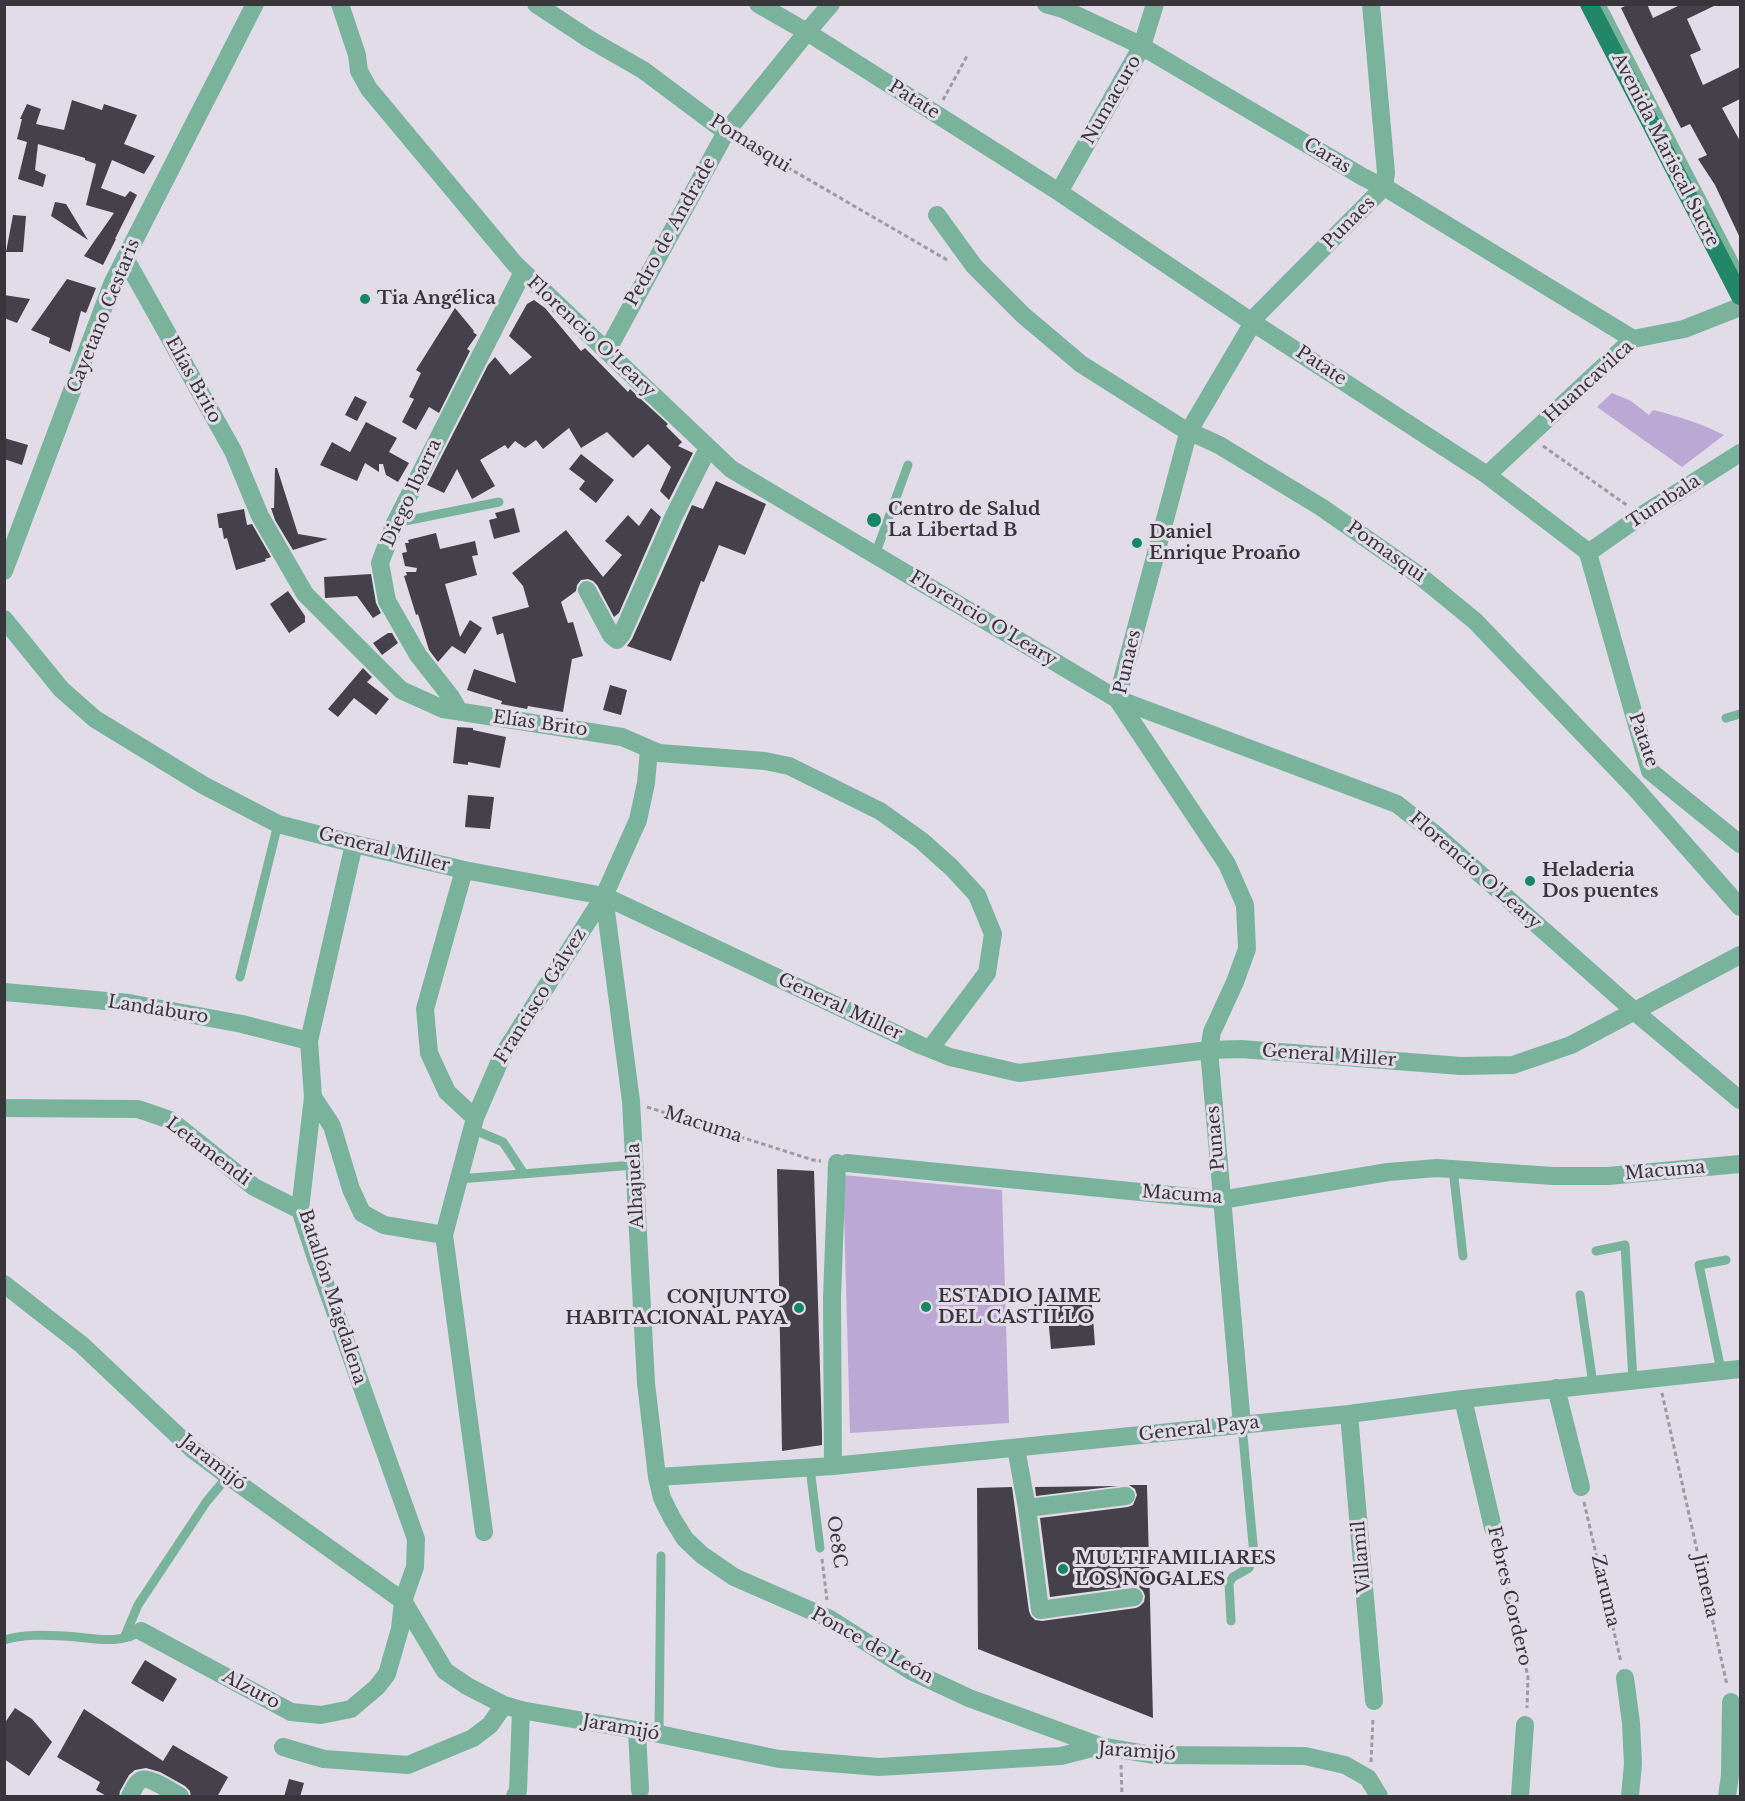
<!DOCTYPE html>
<meta charset="utf-8">
<style>
body{margin:0}
#map{position:relative;width:1745px;height:1801px;overflow:hidden;background:#e1dce8;font-family:"Libre Baskerville",serif}
canvas{display:block}
.frame{position:absolute;inset:0;border:6px solid #38363b;pointer-events:none}
</style>
<div id="map">
<canvas width="1745" height="1801"></canvas>
<div class="frame"></div>
</div>
<script>
const ctx = document.querySelector('canvas').getContext('2d');
ctx.lineJoin = 'round';
function fillPath(path, color) {
  ctx.fillStyle = color;
  ctx.fill(path, 'evenodd');
}
function strokePath(path, color, width, dash) {
  ctx.strokeStyle = color;
  ctx.lineWidth = width;
  ctx.lineCap = dash ? 'butt' : 'round';
  ctx.setLineDash(dash || []);
  ctx.stroke(path);
}
function label(font, color, halo, rows, align = 'center') {
  ctx.font = font + ' "Libre Baskerville",serif';
  ctx.lineWidth = 6;
  ctx.setLineDash([]);
  ctx.textBaseline = 'middle';
  ctx.strokeStyle = halo;
  ctx.fillStyle = color;
  for (const [text, x, y, turn = 0] of rows) {
    ctx.save();
    ctx.translate(x, y);
    ctx.rotate((+turn || 0) * Math.PI / 180);
    ctx.textAlign = isNaN(turn) ? turn : align;
    if (halo) ctx.strokeText(text, 0, 0);
    ctx.fillText(text, 0, 0);
    ctx.restore();
  }
}
fillPath(new Path2D(`
 M1612,393L1631,401L1649,415L1653,410C1678,416 1702,424 1724,435L1682,467L1597,407Z
 M843,1175L1002,1190L1009,1423L850,1433Z`), '#bba8d5');
fillPath(new Path2D(`
 M1629,4H1647L1653,18L1682,4H1718L1687,19L1701,50L1690,55L1703,85L1740,67V99L1722,108L1740,141V238L1715,185L1698,159L1707,155L1690,124L1681,128L1638,43L1621,8Z
 M72,100L102,110L104,104L137,115L124,144L155,156L144,174L112,160L101,188L125,197L130,191L137,195L115,239H116L103,265L84,256L114,213L86,205L96,164L85,160V158L38,144L35,170L46,175L43,187L18,179L27,142L17,139L22,119H20L27,104L41,109L36,124L64,130Z
 M55,202L66,204L88,240L51,216Z
 M13,215L26,216L23,252H6Z
 M67,279L96,288L86,313L81,311L70,352L49,343L50,338L31,330Z
 M4,295L30,299L17,323L4,318Z
 M534,300L545,308L581,351L585,348L628,392L630,389L668,424L666,426L682,442L678,446L693,453L669,500L660,491L671,467L648,444L633,458L607,432L581,448L569,428L543,449L536,440L525,448L515,441L508,449L505,445L480,460L495,486L472,499L457,469L444,493L427,485L488,365L495,357L510,375L532,357L509,336L527,304Z
 M455,308L474,331L473,332L477,335L467,349L470,351L439,413L429,407L416,430L402,422L414,399L409,397L421,373L416,370Z
 M355,396L367,402L357,421L345,415Z
 M366,422L397,438L389,452L409,463L398,482L386,475L383,464H379V472L365,463L357,481L320,465L332,442L350,452Z
 M4,438L28,445L22,465L4,459Z
 M581,454L614,480L596,503L579,489L585,481L569,469Z
 M275,468H277L298,534L328,539L293,550L275,520L271,508H274Z
 M716,481L766,504L745,555L719,545L704,582L701,581L671,661L627,646L632,639L692,505L703,509Z
 M514,508L520,532L494,539L489,520L497,518L495,513Z
 M651,508L661,517L619,613L614,617L597,585L593,581L588,579L581,580L577,585L576,591L561,602L568,623L573,622L583,656L572,659L563,712L528,706L527,709L501,704L502,701L467,690L474,669L516,683L503,633L497,635L492,617L529,607L523,586L512,573L566,530L603,577L622,555L605,541L628,515L639,526Z
 M244,509L247,525L252,524L271,557L265,559L266,561L236,570L227,538L224,539L222,528H219L217,514Z
 M436,533L440,549L475,541L478,555L472,556L477,575L445,584L460,637L470,620L482,628L465,654L452,646L438,662L429,650L418,614L416,615L404,576L407,575L406,572H416L417,568L405,566L402,553L407,552L405,543H409L408,540Z
 M371,574L376,603L381,613L373,618L357,596L325,598L324,577Z
 M288,591L305,616V622L289,633L270,604Z
 M388,633H392L398,643L382,655L373,643Z
 M363,668L372,677L367,682L389,699L376,715L354,698L338,717L328,709Z
 M610,685L627,690L621,715L603,710Z
 M457,727L473,728V730L506,737L500,768L468,762V765L453,763Z
 M468,795L494,797L490,829L465,827Z
 M777,1169L814,1171L822,1435V1445L782,1451Z
 M1091,1292L1095,1345L1051,1349L1046,1294Z
 M1129,1485H1147L1153,1718L978,1649L977,1488L1012,1487L1029,1611L1031,1616L1035,1620L1042,1621L1136,1608L1140,1606L1144,1602L1145,1596L1143,1591L1139,1587L1133,1586L1050,1597L1040,1518L1128,1507L1133,1505L1137,1495L1135,1489Z
 M1118,1486L1036,1496L1035,1487Z
 M145,1660L177,1679L163,1702L131,1683Z
 M15,1708L32,1719L52,1742L29,1776L4,1759V1724Z
 M84,1709L163,1761L173,1745L228,1777L217,1797H191L190,1791L185,1786L160,1772L146,1768L135,1770L129,1775L120,1791L119,1797H108L96,1790L100,1782L57,1757Z
 M289,1779L304,1783L300,1797H284Z`), '#45414b');
strokePath(new Path2D(`
 M943,100L967,56
 M742,141L949,261
 M1543,446L1628,506
 M647,1107L813,1160L821,1161
 M1662,1393L1727,1685
 M1584,1502L1621,1662
 M1497,1544L1528,1677L1527,1708
 M822,1559L827,1600
 M1371,1762L1373,1718
 M1121,1765L1122,1796`), '#9d9aa3', 3, [4.5, 3]);
strokePath(new Path2D(`
 M1601,4L1740,273
 M395,523L499,502
 M875,555L908,465
 M1726,718L1740,714
 M240,977L278,824
 M472,1129L503,1142L524,1174
 M1453,1169L1463,1256
 M459,1179L634,1165
 M1596,1251L1625,1245L1633,1380
 M1580,1295L1593,1384
 M1721,1370L1699,1265L1726,1260
 M810,1468L820,1548
 M1231,1621L1229,1583L1233,1577L1249,1568L1254,1555L1242,1425
 M124,1638L138,1605L207,1501L228,1476
 M4,1640C23,1634 45,1635 64,1636C89,1637 120,1646 141,1631
 M659,1734L661,1556`), '#7ab39c', 9);
strokePath(new Path2D(`
 M340,4L357,55L359,71L369,89L515,264L731,469L1117,699L1397,804L1435,834L1640,1016L1740,1100
 M536,4L589,39L643,70L726,132
 M758,4L807,32L1059,192L1252,322L1487,475L1583,548L1588,553L1590,560L1650,771L1740,844
 M1046,4L1063,9L1136,43L1363,177L1391,191L1633,339
 M1059,192L1142,46L1155,4
 M937,215L974,266L1023,315L1081,364L1182,428L1219,445L1321,507L1420,576L1475,621L1635,788L1740,907
 M125,258L233,451L260,516L305,594L401,690L443,709L622,737L659,753L765,761L789,766L880,811L922,841L952,868L977,895L993,934L987,973L930,1049
 M607,351L726,132L807,32L831,4
 M1487,475L1633,339L1684,329L1740,307
 M1588,553L1642,515L1740,453
 M4,571L113,282L255,4
 M587,590L611,635L617,640L622,634L674,516L708,448
 M4,619L61,689L95,719L203,785L278,824L363,846L464,870L604,896L920,1045L950,1057L1019,1073L1209,1050L1241,1049L1461,1066L1513,1065L1571,1045L1740,955
 M459,711L451,697L418,655L387,601L380,563L395,523L523,272
 M464,870L425,1009L429,1053L447,1092L475,1118
 M604,896L631,1101L646,1383L657,1477L662,1498L672,1518L685,1539L702,1555L734,1577L830,1619L911,1671L969,1698L1100,1746
 M4,992L129,1003L242,1024L309,1041
 M313,1097L332,1126L351,1189L362,1213L384,1225L444,1235
 M4,1108L138,1109L170,1120L254,1187L300,1210
 M847,1163L1221,1200L1388,1172L1437,1168L1553,1176H1608L1740,1164
 M4,1284L82,1345L192,1449L228,1476L403,1601L445,1671L467,1686L504,1705L521,1710L659,1734L779,1759L879,1767L1061,1756L1100,1746L1153,1755L1305,1756L1345,1765L1368,1778L1379,1796
 M1556,1388L1581,1487
 M1463,1399L1493,1528
 M1349,1414L1374,1701
 M1242,1425L1209,1050L1212,1032L1235,982L1247,949L1245,905L1227,864L1117,699L1186,441L1193,424L1258,314L1384,187L1386,173L1371,4
 M1016,1448L1027,1508L1126,1496
 M833,1466L832,1298L837,1163
 M657,1477L833,1466L1349,1414L1463,1399L1740,1369
 M1027,1508L1040,1610L1134,1597
 M484,1532L444,1235L475,1118L502,1056L604,896L638,820L646,783L649,750
 M141,1631L291,1712L321,1715L351,1709L377,1687L387,1674L400,1629L403,1601L415,1567L416,1539L316,1258L300,1210L313,1097L309,1041L354,844
 M1625,1678L1631,1723L1633,1764L1630,1796
 M637,1731L640,1790
 M283,1747L324,1759L408,1765L473,1738L490,1725L504,1705
 M130,1796C133,1791 135,1783 141,1780C149,1776 172,1792 180,1796
 M515,1796L518,1791L521,1710
 M1520,1796L1525,1725
 M1727,1796L1730,1775L1731,1702`), '#7ab39c', 18);
strokePath(new Path2D(`
 M1589,4L1740,296`), '#218767', 18);
for (const [x, y, r, color] of [
 [365,299,6,"#168766"],
 [874,520,8,"#168766"],
 [1137,543,6,"#168766"],
 [1530,881,6,"#168766"],
 [926,1307,6,"#168766"],
 [799,1308,6,"#168766"],
 [1063,1569,6,"#168766"]
]) {
  const dot = new Path2D();
  dot.arc(x, y, r, 0, 2 * Math.PI);
  ctx.fillStyle = color;
  ctx.fill(dot);
  strokePath(dot, '#e1dce8', 2);
}
label('18px', '#38363b', '#e1dce8', [
 ["Patate",914,100,32],
 ["Numacuro",1112,100,-60],
 ["Pomasqui",750,144,32],
 ["Avenida Mariscal Sucre",1665,150,63],
 ["Caras",1327,156,31],
 ["Punaes",1349,223,-45],
 ["Pedro de Andrade",671,232,-61],
 ["Cayetano Cestaris",104,316,-68],
 ["Florencio O'Leary",591,337,43],
 ["Patate",1321,366,33],
 ["Elías Brito",193,380,61],
 ["Huancavilca",1589,382,-42],
 ["Diego Ibarra",412,493,-65],
 ["Tumbala",1664,502,-33],
 ["Pomasqui",1386,552,35],
 ["Florencio O'Leary",983,619,31],
 ["Punaes",1128,662,-77],
 ["Elías Brito",540,724,8],
 ["Patate",1643,740,71],
 ["General Miller",384,850,14],
 ["Florencio O'Leary",1475,871,41],
 ["Francisco Gálvez",541,996,-58],
 ["General Miller",840,1007,25],
 ["Landaburo",158,1010,9],
 ["General Miller",1329,1056,4],
 ["Macuma",703,1125,18],
 ["Punaes",1216,1138,-95],
 ["Letamendi",208,1152,37],
 ["Macuma",1665,1171,-5],
 ["Alhajuela",636,1186,-93],
 ["Macuma",1182,1195,4],
 ["Batallón Magdalena",332,1297,72],
 ["General Paya",1199,1429,-6],
 ["Jaramijó",213,1463,38],
 ["Oe8C",836,1542,82],
 ["Villamil",1362,1557,-95],
 ["Jimena",1705,1586,77],
 ["Zaruma",1605,1591,77],
 ["Febres Cordero",1509,1596,77],
 ["Ponce de León",872,1646,29],
 ["Alzuro",251,1690,28],
 ["Jaramijó",621,1728,10],
 ["Jaramijó",1137,1752,4]
]);
label('bold 18px', '#38363b', '#e1dce8', [
 ["Tia Angélica",377,299],
 ["Centro de Salud",888,510],
 ["La Libertad B",888,531],
 ["Daniel",1149,533],
 ["Enrique Proaño",1149,554],
 ["Heladeria",1542,871],
 ["Dos puentes",1542,892],
 ["ESTADIO JAIME",938,1297],
 ["DEL CASTILLO",938,1318],
 ["CONJUNTO",787,1298,"right"],
 ["HABITACIONAL PAYA",787,1319,"right"],
 ["MULTIFAMILIARES",1075,1559],
 ["LOS NOGALES",1075,1580]
], 'left');
</script>
